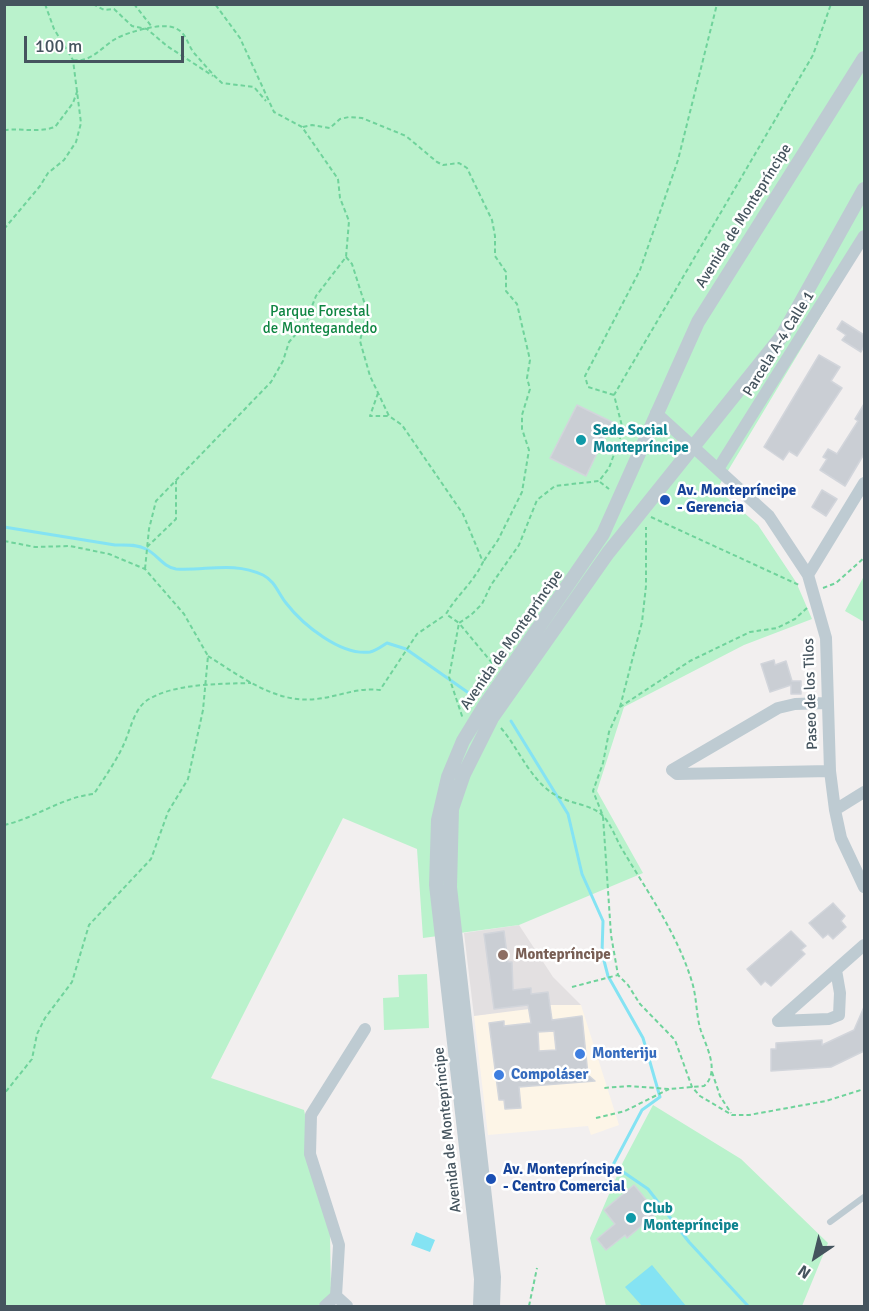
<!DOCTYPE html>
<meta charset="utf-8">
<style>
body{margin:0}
#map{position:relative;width:869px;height:1311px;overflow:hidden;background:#f2efef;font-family:Signika,sans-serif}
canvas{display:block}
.frame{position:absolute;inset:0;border:6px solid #45545e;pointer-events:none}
.north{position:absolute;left:785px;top:1227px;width:60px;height:60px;-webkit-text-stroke:4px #fff;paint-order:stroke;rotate:215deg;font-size:16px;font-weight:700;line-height:24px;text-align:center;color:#45545e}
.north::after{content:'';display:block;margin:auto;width:21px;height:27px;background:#45545e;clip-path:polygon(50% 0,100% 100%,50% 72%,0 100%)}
.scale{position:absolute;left:24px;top:36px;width:160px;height:27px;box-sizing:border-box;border:3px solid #45545e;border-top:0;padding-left:8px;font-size:18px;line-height:21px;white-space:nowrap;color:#45545e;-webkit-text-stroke:4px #fff;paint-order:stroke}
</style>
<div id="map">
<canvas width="869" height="1311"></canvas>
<div class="frame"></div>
<div class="north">N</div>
<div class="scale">100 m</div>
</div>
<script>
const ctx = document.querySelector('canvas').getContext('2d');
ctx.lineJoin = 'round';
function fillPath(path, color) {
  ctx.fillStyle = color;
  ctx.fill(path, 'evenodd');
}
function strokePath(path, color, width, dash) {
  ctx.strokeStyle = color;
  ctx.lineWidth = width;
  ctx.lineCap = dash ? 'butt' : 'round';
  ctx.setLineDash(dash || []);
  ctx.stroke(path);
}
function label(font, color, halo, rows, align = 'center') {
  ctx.font = font + ' Signika,sans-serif';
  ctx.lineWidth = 5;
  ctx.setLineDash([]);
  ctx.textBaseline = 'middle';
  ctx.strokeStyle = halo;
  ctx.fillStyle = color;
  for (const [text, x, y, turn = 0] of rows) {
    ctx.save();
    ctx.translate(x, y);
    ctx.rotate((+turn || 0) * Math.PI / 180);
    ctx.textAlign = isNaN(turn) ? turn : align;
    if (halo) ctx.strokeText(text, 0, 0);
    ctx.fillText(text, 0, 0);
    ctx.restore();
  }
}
fillPath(new Path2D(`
 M550,1005H581L619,1125L591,1135L588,1126L488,1135L474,1016Z`), '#fdf5e7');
fillPath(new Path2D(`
 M519,925L553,977L581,1005H550L551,1013L530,1016L529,1009L474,1016L464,933Z`), '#e3e0e1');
fillPath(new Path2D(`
 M5,5H864V244L717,489L758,525L796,582L812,619L744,645L624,707L597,791L643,873L519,925L423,938L417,849L343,818L211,1078L304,1110L330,1233L331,1297L317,1306H5Z
 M864,576V622L845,611Z
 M427,974L429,1028L384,1030L383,998L399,997L398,975Z
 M653,1105L741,1159L828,1243L802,1306H606L590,1238L623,1162Z`), '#baf2cc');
fillPath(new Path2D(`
 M416,1232L435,1240L430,1252L411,1245Z
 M652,1265L686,1306H642L625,1287Z`), '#84e3f3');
strokePath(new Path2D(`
 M4,527L115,545C125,545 137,544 146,549C157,554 163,567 176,569C206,571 233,561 263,575C275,581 278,593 286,603C303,625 341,656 370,652C376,651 382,646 387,643L406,649L473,696
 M511,721L568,814L582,874L603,921L602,953L608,976L643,1038L660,1097L642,1110L613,1165L648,1189L689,1242L748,1306`), '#84e3f3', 3);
const building = new Path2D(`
 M842,321L864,335V346L861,352L842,340L846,335L837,329Z
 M819,355L840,367L831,381L842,388L797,456L789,451L783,460L764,447Z
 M864,404V454L845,486L820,470L827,459L823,457L828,449L837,454L858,421L855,419Z
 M577,405L612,422L586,476L550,458Z
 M822,490L837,499L826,516L812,507Z
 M774,660L775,665L786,661L792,681H801V694H791V685L770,692L761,664Z
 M833,903L845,916L841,921L846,927L833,939L828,934L823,938L809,923Z
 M504,931L508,962H512L513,990L531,988V994L548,992L552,1020L582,1016L588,1075L595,1081L519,1087L521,1108L505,1109L504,1100H499L489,1023L504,1021V1026L531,1023L528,1005L494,1009L484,934ZM554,1031L556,1050L539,1051L538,1032Z
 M791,931L806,946L801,950L805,954L771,986L765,981L761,985L747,969Z
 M864,1007V1051L831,1067L771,1071V1049H776V1043L822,1040V1045L854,1030Z
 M634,1185L657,1213L627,1238L625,1235L606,1250L597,1239L615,1224L604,1210Z`);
fillPath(building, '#caced4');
strokePath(building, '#d2d5db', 1.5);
strokePath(new Path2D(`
 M93,4L104,10L114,9L132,26L147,29L167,46L213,76
 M134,4L152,27
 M73,60C92,63 102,46 117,38C129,32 162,22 175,28C187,33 187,44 194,53C203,63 212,74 222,83L254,87L266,101
 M303,127L312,125L330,128L340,119L349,117L362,118L406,136L437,162L443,165L459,163L467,168L492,220L495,236V256L506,272V291L517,304L530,360L527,378L530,389L522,415V429L529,450L522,492L498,540L483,562
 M4,130C22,128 37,133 55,127L73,103L78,89
 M4,229L40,186L48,173L64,160L76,142L81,123L73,60L54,29L45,4
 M346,257L352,264L367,311L360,341L370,376L389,416L402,425L463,514L483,562C473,583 457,595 446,614L459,623L449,677L463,719
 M378,393L370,416H388
 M614,395L588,387L585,376L640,270L678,160L717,4
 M600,482L609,489
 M651,517L799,585
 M4,541L35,547L70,546L109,554L145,569L184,614L208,656L203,710L188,779L168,812L151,859L89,925L72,982L45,1018L37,1034L32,1059L4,1094
 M147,547L176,519V481
 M145,569L149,529L156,501L271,382L283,361L289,342L305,324L316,296L346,257L349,221L340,198L338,179L302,127L274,112L240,38L215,4
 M823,588L836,583L864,558
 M807,608L795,619L777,628L750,632L690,661L620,707L609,732L603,763L593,791L603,816L611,935L618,975L628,985L640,1004L675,1040L692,1087L700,1096L732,1115H749L826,1101L864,1089
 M208,656C240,676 276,704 316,699C338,697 357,687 380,690L417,634L445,615
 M497,669L459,623L471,615L482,604L491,585L519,545L537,500L555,486L599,481L609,468L623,430L614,395L813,55L831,4
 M620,707L642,622L646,586V527
 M501,728C520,750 531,783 559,797C572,804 594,805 604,817C612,826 616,839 622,849C647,891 678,935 692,982C697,998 696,1016 701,1031C707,1048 720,1072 704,1086L669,1089L629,1086L603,1088
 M4,825C36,818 62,797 94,794C104,778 115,763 123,746C130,732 133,711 146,701C172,683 221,684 251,683
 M572,987L618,975
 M712,1072L720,1096L731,1113
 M596,1118L625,1111L669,1089
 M529,1306L537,1268`), '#6fd39b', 2, [4.5, 3]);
strokePath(new Path2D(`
 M830,1222L864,1197`), '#becbd2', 6);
strokePath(new Path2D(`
 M656,413L769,516L808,575L826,638L830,771L835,810L841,838L864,887
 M718,469L864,236
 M808,575L864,483
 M827,703L795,704L778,708L672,770L677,774L830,771
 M835,810L864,792
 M836,970L840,993L839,1015L829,1019L778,1021L864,945
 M336,1296L347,1306
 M325,1306L336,1296L339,1245L310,1154L311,1115L365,1029`), '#becbd2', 12);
strokePath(new Path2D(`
 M480,1306L481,1279L436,885L438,820L448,777L463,741L485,705L603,534L698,322L864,58
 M493,1306L494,1277L450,887L452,809L464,774L492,718L608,553L782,336L864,189`), '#becbd2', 14);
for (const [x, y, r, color] of [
 [581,440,6,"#0f9aa8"],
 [665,500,6,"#1a4fb4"],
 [503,955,6,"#8d6e63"],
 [580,1054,6,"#3f7fe0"],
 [499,1075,6,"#3f7fe0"],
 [491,1179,6,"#1a4fb4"],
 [631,1218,6,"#0f9aa8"]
]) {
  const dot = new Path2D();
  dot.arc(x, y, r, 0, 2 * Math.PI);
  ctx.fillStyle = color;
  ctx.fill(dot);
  strokePath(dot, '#fff', 2);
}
label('15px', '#45545e', '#fff', [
 ["Avenida de Montepríncipe",744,216,-58],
 ["Parcela A-4 Calle 1",779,344,-58],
 ["Avenida de Montepríncipe",512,640,-55],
 ["Paseo de los Tilos",811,694,-92],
 ["Avenida de Montepríncipe",448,1130,-96]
]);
label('15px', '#108643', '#fff', [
 ["Parque Forestal",320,312],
 ["de Montegandedo",320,329]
]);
label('bold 15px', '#0d838f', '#fff', [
 ["Sede Social",593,431],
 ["Montepríncipe",593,448],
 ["Club",643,1209],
 ["Montepríncipe",643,1226]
], 'left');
label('bold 15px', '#164399', '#fff', [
 ["Av. Montepríncipe",677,491],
 ["- Gerencia",677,508],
 ["Av. Montepríncipe",503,1170],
 ["- Centro Comercial",503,1187]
], 'left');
label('bold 15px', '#785e54', '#fff', [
 ["Montepríncipe",515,955]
], 'left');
label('bold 15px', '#366cbe', '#fff', [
 ["Monteriju",592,1054],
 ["Compoláser",511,1075]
], 'left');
</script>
